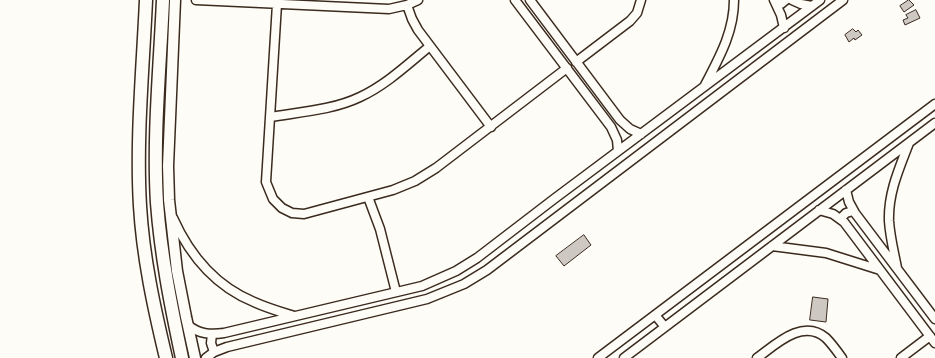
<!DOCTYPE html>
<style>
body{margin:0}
canvas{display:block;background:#fdfcf7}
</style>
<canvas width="935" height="358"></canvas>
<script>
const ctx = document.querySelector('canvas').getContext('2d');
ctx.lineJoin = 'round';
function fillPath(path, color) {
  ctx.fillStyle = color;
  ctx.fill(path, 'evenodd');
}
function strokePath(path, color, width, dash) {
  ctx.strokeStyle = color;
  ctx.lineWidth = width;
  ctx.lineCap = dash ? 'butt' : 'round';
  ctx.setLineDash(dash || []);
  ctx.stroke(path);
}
const building = new Path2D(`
 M909,0L914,5L904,12L900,6Z
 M916,10L920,18L905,25L903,20L908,18L906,15Z
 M853,29L856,32L858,30L862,35L855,40L854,38L849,42L845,35Z
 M584,235L591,245L564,266L556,256Z
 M813,297L828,299L826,322L810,320Z`);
fillPath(building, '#cdc8c2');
strokePath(building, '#3b2a1e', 1);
const minor = new Path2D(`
 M196,0L389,9L407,5L418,0
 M515,0L611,127L617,140L618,151
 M530,0L620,120L630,129L641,134
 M774,0L781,15L784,28
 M792,0L801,4L812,6
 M776,3L781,4L786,0
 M277,4L266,182L273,199L282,208L292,213L304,214L393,190L415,181L436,168L567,68
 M407,5L412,19L418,30L491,127
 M576,62L630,21L637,13L641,0
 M705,85C719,58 734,32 734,0
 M270,117C300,112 333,110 360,97C386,85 408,64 430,46
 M846,190L849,202L855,213L935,319
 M368,197L380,229L396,292
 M819,210L833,214L844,222L935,343
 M173,218C190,256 215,286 254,302C267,308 281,312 294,316
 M840,219L846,213L853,211
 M772,246L826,253L880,270
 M897,268C894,252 890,237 889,221C888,193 899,169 909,143
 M655,315L665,327
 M188,325C199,334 210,335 224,333L422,286L456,271L477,258L554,199L820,0
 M212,334L211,343L214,352
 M206,358L214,352L227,347L427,299L464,284L487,270L843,0
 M598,358L935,104
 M624,358L935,123
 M757,358C776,344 803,318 826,338C832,344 837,351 842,358
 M901,358L930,336`);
const tertiary = new Path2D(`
 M175,0L168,166L169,200L177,271L186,317L195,358`);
const secondary = new Path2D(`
 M146,0C143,68 136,138 140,206C143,257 154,308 166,358
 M163,0C160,67 153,136 157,203C161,256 171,306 182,358`);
strokePath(minor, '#3b2a1e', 11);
strokePath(tertiary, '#3b2a1e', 13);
strokePath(secondary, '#3b2a1e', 15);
strokePath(minor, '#fdfcf7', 8);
strokePath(tertiary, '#fdfcf7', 10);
strokePath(secondary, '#fdfcf7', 12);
</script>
